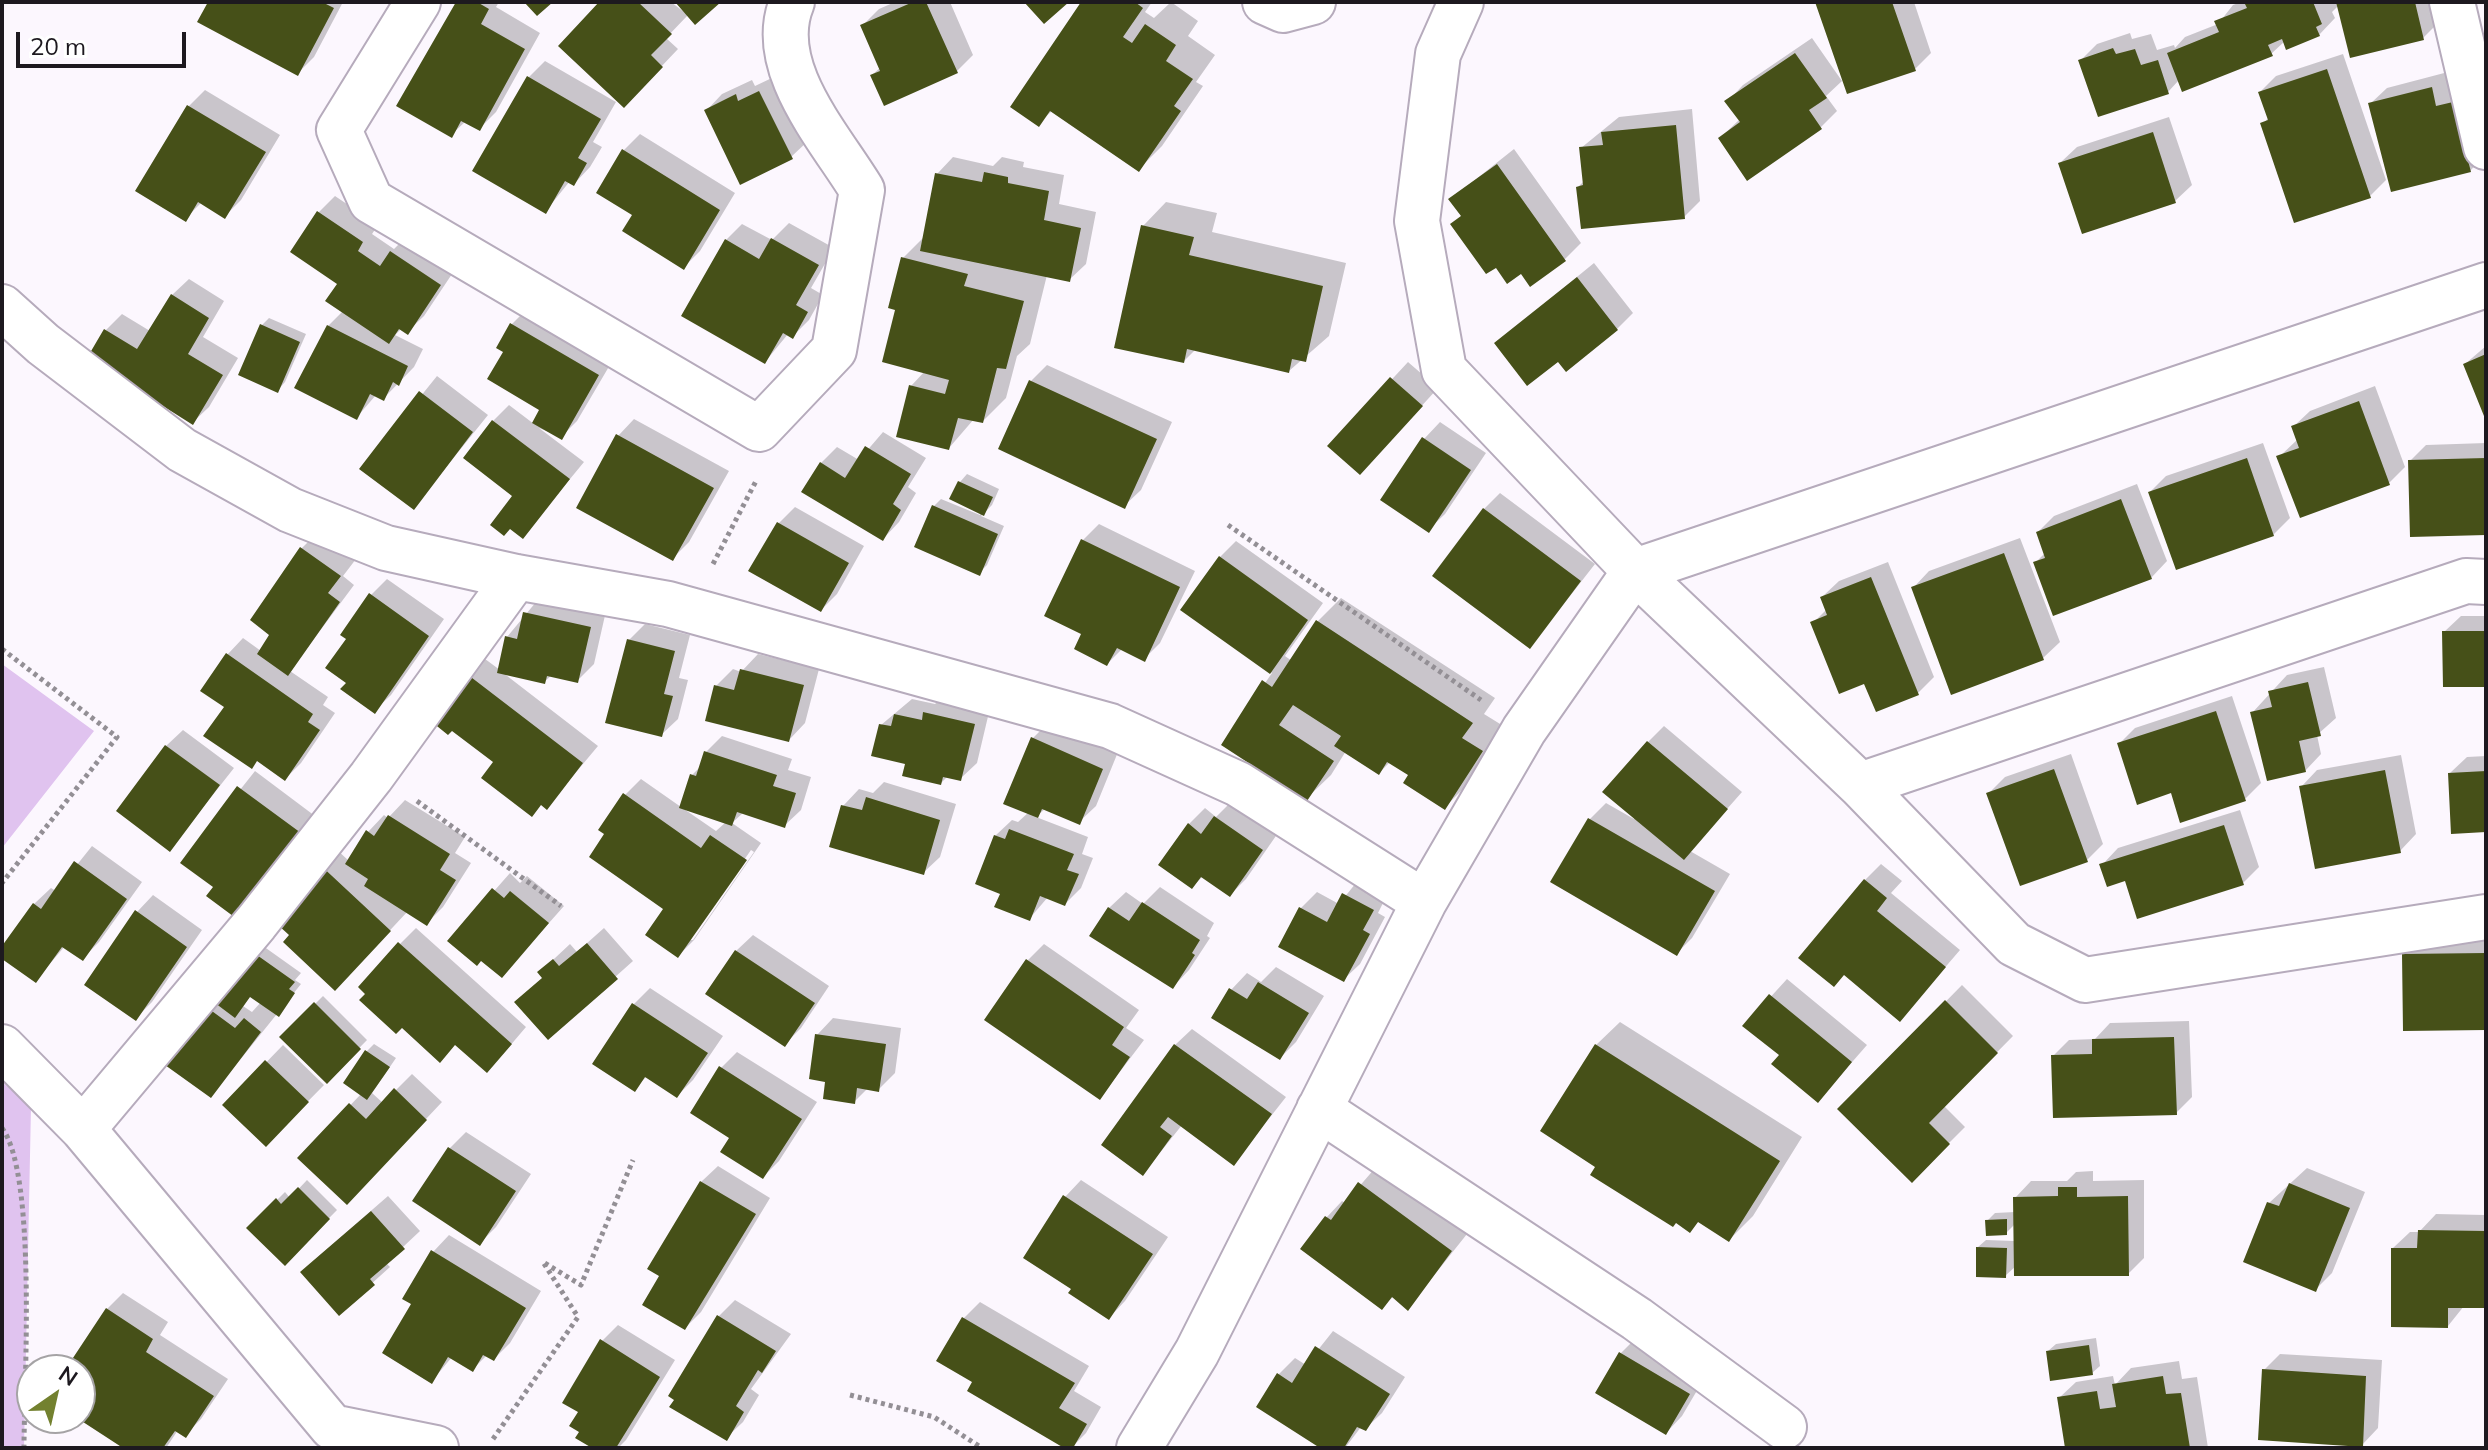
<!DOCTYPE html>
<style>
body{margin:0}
#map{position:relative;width:2488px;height:1450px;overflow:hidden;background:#fcf7fe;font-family:Mulish,sans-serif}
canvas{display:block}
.frame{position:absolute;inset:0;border:4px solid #1d191f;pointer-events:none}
.north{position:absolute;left:16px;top:1354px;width:80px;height:80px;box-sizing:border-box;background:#fff;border:2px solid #a5a3a5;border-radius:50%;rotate:34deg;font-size:22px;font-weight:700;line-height:32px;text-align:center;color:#1d191f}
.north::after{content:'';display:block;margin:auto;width:28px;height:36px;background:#73812f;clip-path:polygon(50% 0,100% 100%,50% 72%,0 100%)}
.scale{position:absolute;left:16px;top:32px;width:170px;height:36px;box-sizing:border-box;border:4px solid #1d191f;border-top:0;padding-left:10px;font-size:24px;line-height:28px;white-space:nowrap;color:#1d191f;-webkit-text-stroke:6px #fff;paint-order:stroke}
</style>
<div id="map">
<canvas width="2488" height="1450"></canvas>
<div class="frame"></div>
<div class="north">N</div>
<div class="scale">20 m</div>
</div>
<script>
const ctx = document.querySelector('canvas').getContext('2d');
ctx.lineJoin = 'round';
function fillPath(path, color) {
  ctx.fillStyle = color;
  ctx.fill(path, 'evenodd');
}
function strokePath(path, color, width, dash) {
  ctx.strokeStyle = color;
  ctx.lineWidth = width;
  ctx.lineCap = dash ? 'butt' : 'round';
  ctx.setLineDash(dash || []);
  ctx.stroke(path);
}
fillPath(new Path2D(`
 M2,664L94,731L2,848Z
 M2,1082L31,1107L24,1448H2Z`), '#e0c3ef');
fillPath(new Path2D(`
 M210,2H343L314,57L298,73Z
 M458,2H499L496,7L540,33L496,112L480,128L466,121L451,135Z
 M602,2H671L688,15L666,38L678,49L640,89Z
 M895,2H950L973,55L957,71L872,75L881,67L863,25L879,9Z
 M1084,2H1152L1145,12L1154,18L1171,2L1198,21L1188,36L1215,55L1196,82L1203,86L1162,146L1139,169L1053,110L1038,124Z
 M1817,2H1914L1931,53L1915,69Z
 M2241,2H2434L2439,22L2423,38L2339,5L2332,12L2335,18L2319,35L2285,41L2271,54L2179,80L2168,92L2081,60L2097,44L2130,33L2132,39L2151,34L2157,50L2174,45L2175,48L2185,37L2218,24L2233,5Z
 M1812,38L1842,81L1826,96L1837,111L1821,127L1748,178L1720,138L1740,119L1727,102L1743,85Z
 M2343,54L2386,180L2370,196L2263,124L2269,117L2260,92L2276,76Z
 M545,61L616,102L593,142L602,147L590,167L574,184L570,181L545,212L529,77Z
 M2448,72L2486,154L2470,171L2370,104L2387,88Z
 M776,76L808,141L791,157L706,111L722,94L752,80L755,86Z
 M205,90L280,135L241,200L225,216L202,202L185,219L189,106Z
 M1692,109L1700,201L1684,217L1578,187L1584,181L1581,148L1619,117Z
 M2169,117L2192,185L2175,201L2060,163L2077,147Z
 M640,134L735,193L700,251L684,267L635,214L624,150Z
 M1514,149L1581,243L1565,259L1522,271L1496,266L1453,224L1462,215L1451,199Z
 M953,157L993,166L1002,157L1024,162L1023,167L1064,175L1059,204L1096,212L1086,264L1069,280L1047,275L1030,344L1017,356L1006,398L983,421L974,419L949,448L911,386L925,371L897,309L903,258L925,236L937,174Z
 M335,196L378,225L372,234L394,249L407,236L456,268L424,316L407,332L402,328L395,335L423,349L414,367L383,399L376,395L357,417L328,326L343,311L340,283L293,251L319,212Z
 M1166,202L1217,213L1212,232L1346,263L1329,336L1289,371L1196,349L1184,361L1143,226Z
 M789,223L834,248L811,288L823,295L809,320L793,336L788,334L765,362L726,240L742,224L772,240Z
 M1594,263L1633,313L1617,329L1558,359L1496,343Z
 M189,279L224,301L203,337L238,358L209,407L192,423L106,330L122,314L150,331L172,295Z
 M528,308L614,358L577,421L561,437L539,428L584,462L523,536L493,421L509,405L534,424L542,409L505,351L498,348L512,324Z
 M269,318L306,334L285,382L278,390L262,325Z
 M2486,346V416L2465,364Z
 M1408,362L1438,388L1376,456L1330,446Z
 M1047,365L1172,422L1141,490L1124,506L1031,381Z
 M437,376L488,415L414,507L362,469Z
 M2375,386L2405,467L2389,483L2279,457L2298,439L2293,427L2310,411Z
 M634,419L729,471L689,542L673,558L618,436Z
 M1440,422L1486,453L1445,514L1428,530L1424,439Z
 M883,432L926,458L908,487L916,493L899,522L883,539L821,463L837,447L859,460Z
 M2263,443L2290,518L2273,535L2150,492L2166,476Z
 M2486,443V533L2410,461L2426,445Z
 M967,474L999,489L992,505L981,516L1004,526L987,565L979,573L933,507L941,499L980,515L982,512L960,482Z
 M2137,484L2167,561L2151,578L2035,563L2045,553L2038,532L2054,516Z
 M1500,493L1595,564L1530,647L1484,509Z
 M795,507L864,546L837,594L821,610L779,523Z
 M1099,524L1195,571L1160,643L1144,659L1122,649L1107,664L1084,633L1082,541Z
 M318,532L356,559L343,576L354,585L290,671L328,697L323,705L335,713L301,763L285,779L226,706L227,655L243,638L261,651L272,634L302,548Z
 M2020,538L2060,642L2043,658L1913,588L1929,571Z
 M1236,541L1323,603L1285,656L1292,661L1317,622L1341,598L1495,698L1484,714L1505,727L1468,784L1444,808L1411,774L1390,762L1379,773L1346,751L1331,775L1307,798L1223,744L1272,673L1183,610L1220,557Z
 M1888,562L1934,677L1918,693L1865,681L1813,623L1827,609L1822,597L1839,581Z
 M387,579L444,619L391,695L374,711L348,682L349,638L371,595Z
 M541,596L606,611L594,664L577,681L552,675L544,682L502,672L598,746L547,807L496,762L452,728L430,718L481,656L500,670L507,637Z
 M2461,616H2486V685L2444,632Z
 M645,624L690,635L679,678L688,680L678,719L661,735L629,640Z
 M758,654L819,669L805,723L789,740L716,686L733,669L741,672Z
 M2324,667L2336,718L2317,735L2321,754L2305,771L2252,713L2287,675Z
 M2232,696L2261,783L2245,799L2172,791L2119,744L2135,728Z
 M942,697L990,708L977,763L960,779L948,776L941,783L881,725L912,699L935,704Z
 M1049,722L1118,752L1096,806L1079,822L1046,808L1036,817L1088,837L1082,854L1093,858L1081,888L1065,904L1048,897L1030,918L1003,893L995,836L1012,820L1018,822L1029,812L1033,738Z
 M1664,726L1742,792L1690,851L1730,874L1692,938L1676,954L1553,882L1590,819L1606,803L1634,819L1648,742Z
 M183,730L234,768L170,849L166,746Z
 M722,736L792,759L788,770L811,777L801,810L784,826L744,812L732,823L761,843L694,940L678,956L666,908L607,834L625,795L641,779L681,807L692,775L701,766L706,752ZM684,809L726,822L716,831ZM751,850L754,852L693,940H688Z
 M2071,754L2103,844L2087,860L1989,793L2005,777Z
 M2401,755L2416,834L2400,851L2301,787L2317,770Z
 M2486,756V830L2450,773L2467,757Z
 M255,771L315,816L237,917L216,887L183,862Z
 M884,782L956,804L940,857L923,873L843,806L859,789L873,793Z
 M405,800L465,837L455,853L471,863L443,907L427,923L408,911L351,972L286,942L335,848L349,861L368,832L384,815L388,818Z
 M1232,801L1278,833L1246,879L1230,895L1203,876L1192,887L1189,824L1205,808L1216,817Z
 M2240,810L2259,867L2243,883L2126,879L2102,865L2118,848Z
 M92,846L142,882L99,942L83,958L65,946L36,980L2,956V950L34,904L51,888L56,891Z
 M1881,864L1902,881L1891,893L1960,950L1900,1020L1865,880Z
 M510,873L520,883L527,876L564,906L502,976L481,958L450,941Z
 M1360,878L1388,893L1378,913L1385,917L1360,964L1343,980L1281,946L1301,908L1317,892L1339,904Z
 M1160,887L1214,923L1207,936L1210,938L1189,970L1173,987L1092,935L1109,908L1126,892L1143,904Z
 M153,895L202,930L152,1002L136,1018L137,912Z
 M416,928L526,1027L503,1054L400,944Z
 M604,928L633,961L548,1037L544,977L540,972L570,944L577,952Z
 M2486,930V1028L2404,955L2427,931Z
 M753,935L829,986L801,1028L785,1044L736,951Z
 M256,941L301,973L295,980L301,984L211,1096L161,1059ZM251,995L261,1002L252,1012L243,1006Z
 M1044,944L1139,1010L1126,1028L1144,1040L1100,1098L1028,960Z
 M1276,967L1324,996L1296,1042L1280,1058L1231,990L1247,973L1261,982Z
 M1787,979L1867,1045L1818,1101L1782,1055L1745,1025Z
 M1962,985L2013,1036L1944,1106L1965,1127L1912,1180L1840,1109Z
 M650,988L723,1036L693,1080L677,1096L647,1076L634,1089V1004Z
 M323,996L367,1040L327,1081L282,1037Z
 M833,1018L901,1028L895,1073L878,1090L868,1088L854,1102L827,1080L817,1035Z
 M2189,1021L2192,1097L2176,1113L2053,1056L2069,1040L2095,1039L2110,1023Z
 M1620,1022L1802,1137L1753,1216L1729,1240L1699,1221L1690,1230L1598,1166L1596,1045Z
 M1192,1029L1286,1097L1234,1163L1182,1125L1143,1174L1103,1145L1175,1045Z
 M374,1044L396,1058L372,1093L383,1103L412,1074L442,1102L363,1186L300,1158L361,1094L366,1052Z
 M283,1045L324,1085L266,1144L225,1105Z
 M737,1052L817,1102L779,1161L763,1177L721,1068Z
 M466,1132L531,1174L496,1227L480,1243L449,1149Z
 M718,1166L770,1198L701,1312L685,1328L661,1275L701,1182Z
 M1376,1167L1467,1234L1408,1308L1394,1296L1382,1307L1326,1218L1342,1201L1345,1203Z
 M2307,1168L2365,1192L2332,1273L2316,1289L2269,1203Z
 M2093,1171V1181L2144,1180V1258L2128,1274L2016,1266L2005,1276L1978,1247L1986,1240L2015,1241V1224L2006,1233L1987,1221L1995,1213L2015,1212V1198L2031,1181H2067L2076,1172Z
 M307,1180L337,1210L285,1263L249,1228L285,1192L290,1198Z
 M1081,1180L1168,1237L1125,1301L1109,1318L1074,1288L1065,1197Z
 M388,1196L420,1231L386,1263L390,1267L339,1313L319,1256Z
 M2436,1214L2486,1215V1306H2464L2448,1326L2393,1248L2410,1232H2419Z
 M449,1235L541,1291L510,1343L494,1359L487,1355L472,1370L452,1357L432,1381L414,1304L433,1252Z
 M123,1293L168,1322L160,1335L228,1379L201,1419L185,1435L178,1430L166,1448H127L80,1418V1370H67L107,1309Z
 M735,1300L791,1334L751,1389L759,1395L743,1422L726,1438L719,1316Z
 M980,1302L1089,1366L1074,1391L1101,1407L1086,1433L1071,1448L975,1381L964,1318Z
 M618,1325L675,1360L626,1440L618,1448H596L581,1432V1412L602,1341Z
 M1333,1331L1405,1377L1382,1413L1365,1429L1361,1427L1345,1448H1324L1259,1406L1279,1374L1295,1358L1306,1365Z
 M1637,1337L1705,1377L1682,1416L1666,1433L1621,1353Z
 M2096,1338L2100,1366L2092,1373L2048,1351L2056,1344Z
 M2280,1354L2382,1360L2378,1428L2362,1445L2264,1370Z
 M2179,1361L2182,1379L2197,1377L2208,1448H2067L2059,1398L2076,1382L2113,1376L2115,1385L2131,1368Z`), '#0003');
fillPath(new Path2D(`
 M208,2H322L334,8L298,76L197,22Z
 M456,2H477L489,9L481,24L525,49L480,131L461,121L452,138L396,106Z
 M524,2H553L537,16Z
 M599,2H638L672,34L651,55L663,67L624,108L558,46Z
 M675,2H721L695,25Z
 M913,2H926L958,73L884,106L870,75L880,71L860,25Z
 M1024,2H1069L1044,24Z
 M1081,2H1135L1143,8L1123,37L1132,43L1145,24L1176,45L1166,61L1193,79L1174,106L1181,111L1139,172L1050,111L1039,127L1010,107Z
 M1815,2H1892L1916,71L1847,94Z
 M2244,2H2313L2322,24L2316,27L2320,36L2286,50L2282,39L2268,45L2273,56L2182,92L2167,53L2219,32L2214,21L2247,8Z
 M2336,2H2415L2424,40L2350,58Z
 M2113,48L2116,54L2135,49L2141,65L2158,60L2169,94L2098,117L2078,60Z
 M1795,53L1827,98L1809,110L1822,129L1747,181L1718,138L1740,122L1724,101Z
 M2327,69L2371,198L2294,223L2260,123L2268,120L2258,92Z
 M527,76L601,119L578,158L587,163L574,186L565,181L546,214L472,171Z
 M2432,87L2436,106L2453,102L2471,172L2391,192L2368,103Z
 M759,91L793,159L740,185L704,110L736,94L738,101Z
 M187,105L266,152L225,219L198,202L186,222L135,191Z
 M1676,125L1685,219L1581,229L1576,187L1583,185L1579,147L1603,145L1601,132Z
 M2153,132L2176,203L2082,234L2058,163Z
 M622,149L720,210L684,270L622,231L632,215L596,193Z
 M1497,164L1566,261L1530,287L1521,274L1507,284L1496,268L1486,274L1450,224L1461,216L1448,199Z
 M984,172L1008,177V183L1049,191L1044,220L1081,228L1070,282L920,251L935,173L982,182Z
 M317,211L363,242L358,251L380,266L390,251L441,285L408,335L399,329L389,344L325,301L337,284L290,252Z
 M1141,225L1194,237L1189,255L1323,286L1306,362L1292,359L1289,373L1187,349L1184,363L1114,348Z
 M771,238L819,265L796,305L808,312L793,339L783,333L765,364L681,316L725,239L759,259Z
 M901,257L968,274L964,286L1024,301L1006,369L997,368L983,423L958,418L949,450L896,437L909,385L945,394L949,380L882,362L895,310L888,308Z
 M1577,277L1618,330L1566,372L1558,362L1527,386L1494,343Z
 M171,294L209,318L188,354L223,375L193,425L87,358L104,329L137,349Z
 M510,323L599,375L562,440L532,423L539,410L487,379L503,352L496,348Z
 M260,324L300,342L278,393L238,375Z
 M327,325L408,366L399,386L393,382L384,401L370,394L357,420L294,388Z
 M2486,354V421L2463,364Z
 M1390,377L1423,406L1360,475L1327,446Z
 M1029,380L1157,439L1125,509L998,449Z
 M419,391L473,432L414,510L359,469Z
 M2359,401L2390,485L2300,518L2276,456L2299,448L2291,426Z
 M492,420L570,479L523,539L510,529L504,536L490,525L512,496L463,458Z
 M616,434L714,488L673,561L576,508Z
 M1422,437L1471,470L1429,533L1380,500Z
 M865,446L911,474L893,504L901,510L883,541L801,492L820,462L845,478Z
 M2247,458L2274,536L2176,570L2148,492Z
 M2486,458V535L2410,537L2408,460Z
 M958,481L993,497L984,516L949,499Z
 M2121,499L2152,579L2053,616L2033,562L2045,558L2036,532Z
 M932,505L998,534L980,576L914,547Z
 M1483,508L1581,581L1530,649L1432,576Z
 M777,522L849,563L821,612L748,571Z
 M1081,539L1180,587L1145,662L1117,648L1107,666L1074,649L1081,634L1044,616Z
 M300,547L341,576L328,593L340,602L288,676L257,654L269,635L250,620Z
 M2004,553L2044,660L1951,695L1911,587Z
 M1219,556L1308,620L1270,674L1180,610Z
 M1871,577L1919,695L1876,712L1864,684L1839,694L1810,622L1827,615L1820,597Z
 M369,593L429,636L375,714L340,689L346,683L325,668L346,639L340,635Z
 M523,612L591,627L578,683L547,676L545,684L497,673L505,636L517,639Z
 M1316,620L1473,723L1462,738L1483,751L1445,810L1403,783L1408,775L1387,762L1379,775L1334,746L1341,736L1293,705L1279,725L1334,761L1307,801L1221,745L1262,680L1272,687Z
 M2442,631H2486V687H2443Z
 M627,639L675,651L664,694L673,696L662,737L605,723Z
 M226,653L313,714L308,722L320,730L285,781L257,761L252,769L203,736L224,707L200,691Z
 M740,669L804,685L789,742L705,721L714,685L734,690Z
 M463,671L583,763L547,810L541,805L532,817L481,778L493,762L452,731L448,735L427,718Z
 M2308,682L2321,736L2299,741L2306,772L2267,781L2250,712L2272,707L2268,691Z
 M2216,711L2246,801L2180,823L2171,793L2137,805L2117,743Z
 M923,712L975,724L961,781L943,777L941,785L902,776L905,764L871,756L879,724L891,726L894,714L922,720Z
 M1031,737L1103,769L1080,825L1042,809L1038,818L1003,804Z
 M1647,741L1728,809L1684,860L1602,792Z
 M165,745L220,785L170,852L116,811Z
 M704,751L777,775L773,786L796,793L785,828L737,812L732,826L679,808L690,774L696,776Z
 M2054,769L2088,862L2020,886L1986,793Z
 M2385,770L2401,853L2315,869L2299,786Z
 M2486,771V832L2451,834L2448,773Z
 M237,786L301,833L237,919L206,896L213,887L180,863Z
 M623,793L701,848L710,835L747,860L678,958L645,935L663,909L589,857L604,834L598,830Z
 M866,797L940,820L924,875L829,847L841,805L862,810Z
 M388,815L450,854L440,870L456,880L427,926L364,886L368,879L345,864L366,830L374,836Z
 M1214,816L1263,850L1230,897L1201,877L1192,889L1158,865L1188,823L1201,834Z
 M1588,818L1715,891L1677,956L1550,882Z
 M2224,825L2244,885L2137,919L2125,881L2107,887L2099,864Z
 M1009,829L1074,854L1067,870L1079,874L1065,906L1040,896L1030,921L994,907L1000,894L975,884L994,835L1005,839Z
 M74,861L127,899L83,961L62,947L36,983L2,959V946L33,903L41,909Z
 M317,862L391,931L335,991L283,942L289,935L278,925Z
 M1864,879L1887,898L1877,911L1946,967L1900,1022L1844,975L1834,987L1798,958Z
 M492,888L504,898L510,891L549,923L502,978L481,961L477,966L447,941Z
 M1342,893L1374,910L1363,930L1370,934L1344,982L1278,947L1299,907L1327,922Z
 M1142,902L1200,940L1192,953L1195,955L1173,989L1089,936L1108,907L1129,921Z
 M135,910L187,947L136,1021L84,985Z
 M398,942L512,1044L487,1073L455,1045L440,1063L402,1028L396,1034L359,1000L365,994L358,987Z
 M587,943L618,979L548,1040L514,1002L542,978L537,972L553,959L559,966Z
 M247,948L295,982L289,989L295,993L279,1017L250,997L235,1018L211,1000Z
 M735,950L815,1003L785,1047L705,994Z
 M2486,953V1030L2403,1031L2402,954Z
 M1026,959L1124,1027L1112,1045L1130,1057L1100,1100L984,1020Z
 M1258,982L1309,1013L1280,1060L1211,1018L1229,988L1247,999Z
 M1769,994L1852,1062L1818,1103L1771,1064L1779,1055L1742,1026Z
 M1945,1000L1998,1053L1929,1123L1950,1144L1912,1183L1837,1109Z
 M314,1002L361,1049L327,1084L279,1037Z
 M201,1003L235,1028L244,1018L261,1032L211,1098L158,1060Z
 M632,1003L708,1053L677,1098L645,1077L635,1092L592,1064Z
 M815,1034L886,1044L879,1092L857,1088L855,1104L823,1099L825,1082L809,1079Z
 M2174,1037L2177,1115L2053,1118L2051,1055L2092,1054V1039Z
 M1174,1044L1272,1114L1234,1166L1168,1117L1160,1127L1172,1136L1143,1176L1101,1145Z
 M1595,1044L1780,1161L1729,1242L1698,1222L1690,1233L1676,1223L1673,1227L1590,1175L1595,1167L1540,1131Z
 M365,1050L390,1067L367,1100L343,1083Z
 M265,1060L309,1102L266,1147L222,1105Z
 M719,1066L802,1119L763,1179L720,1152L729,1138L690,1113Z
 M394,1088L427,1120L347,1205L297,1158L349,1103L366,1119Z
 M448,1147L516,1191L480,1246L412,1201Z
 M700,1181L756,1214L685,1330L642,1305L659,1276L647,1269Z
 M1358,1182L1452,1251L1408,1311L1392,1297L1382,1310L1300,1249L1325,1216L1331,1220Z
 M2289,1183L2350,1208L2316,1292L2243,1262L2267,1202L2279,1206Z
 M298,1187L330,1219L285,1266L246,1228L276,1198L281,1204Z
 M2058,1187H2077V1197L2128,1196L2129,1276H2014L2013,1197L2058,1196Z
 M1063,1195L1153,1254L1109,1320L1068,1293L1071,1289L1023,1258Z
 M371,1211L405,1249L370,1279L375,1285L339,1316L300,1272Z
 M2007,1219V1235L1986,1236L1985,1220Z
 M2418,1230L2486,1231V1308H2448V1328L2391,1327V1248H2417Z
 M1976,1247L2007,1248L2006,1278L1976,1277Z
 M431,1250L526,1308L494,1361L483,1355L473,1372L448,1357L432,1384L382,1353L411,1304L402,1299Z
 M106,1308L153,1339L146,1352L214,1396L186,1438L175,1431L163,1448H123L80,1420V1370H65Z
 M717,1315L776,1351L762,1373L758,1370L736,1406L744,1412L727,1441L669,1407L674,1400L668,1396Z
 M962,1317L1075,1383L1059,1408L1087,1424L1073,1448H1064L967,1391L972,1382L936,1361Z
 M600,1339L660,1377L616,1448H592L575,1438L579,1432L569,1426L578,1412L562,1403Z
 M2089,1345L2093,1375L2050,1381L2046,1351Z
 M1315,1346L1390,1394L1366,1431L1357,1427L1344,1448H1320L1256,1407L1277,1373L1292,1383Z
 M1619,1352L1690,1394L1666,1435L1595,1393Z
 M2262,1369L2366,1376L2363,1447L2258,1440Z
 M2163,1376L2166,1394L2181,1393L2190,1448H2065L2057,1397L2097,1391L2100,1409L2116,1407L2112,1384Z`), '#465018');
const minor = new Path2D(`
 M418,2L339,130L371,201L759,429L834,350L862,190C830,137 765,67 792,2
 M1265,2L1283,10L1313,2
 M1461,2L1438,54L1417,221L1444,370L1635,571L1860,785L2014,944L2085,980L2486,917
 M2452,2L2486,147
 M2,307L43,344L182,450L290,510L386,548L516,577L668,604L1110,726L1238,784L1424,902
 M1860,785L2466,581L2486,582
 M2,1047L83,1129L332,1427L436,1448
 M1319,1109L1637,1319L1784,1427
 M83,1129L256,923L371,777L516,577
 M1139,1448L1197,1352L1424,902L1524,730L1635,571L2486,285`);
strokePath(minor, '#b6abbc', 48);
strokePath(new Path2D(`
 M1228,525L1481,700
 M713,564L756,481
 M2,649L117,737L2,883
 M417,801L561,906
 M2,1128C37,1175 24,1382 24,1448
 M850,1395L934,1417L982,1448
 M493,1439L578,1317L543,1262L581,1285L633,1160`), '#938f95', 5, [4, 4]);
strokePath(minor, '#fff', 44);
</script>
